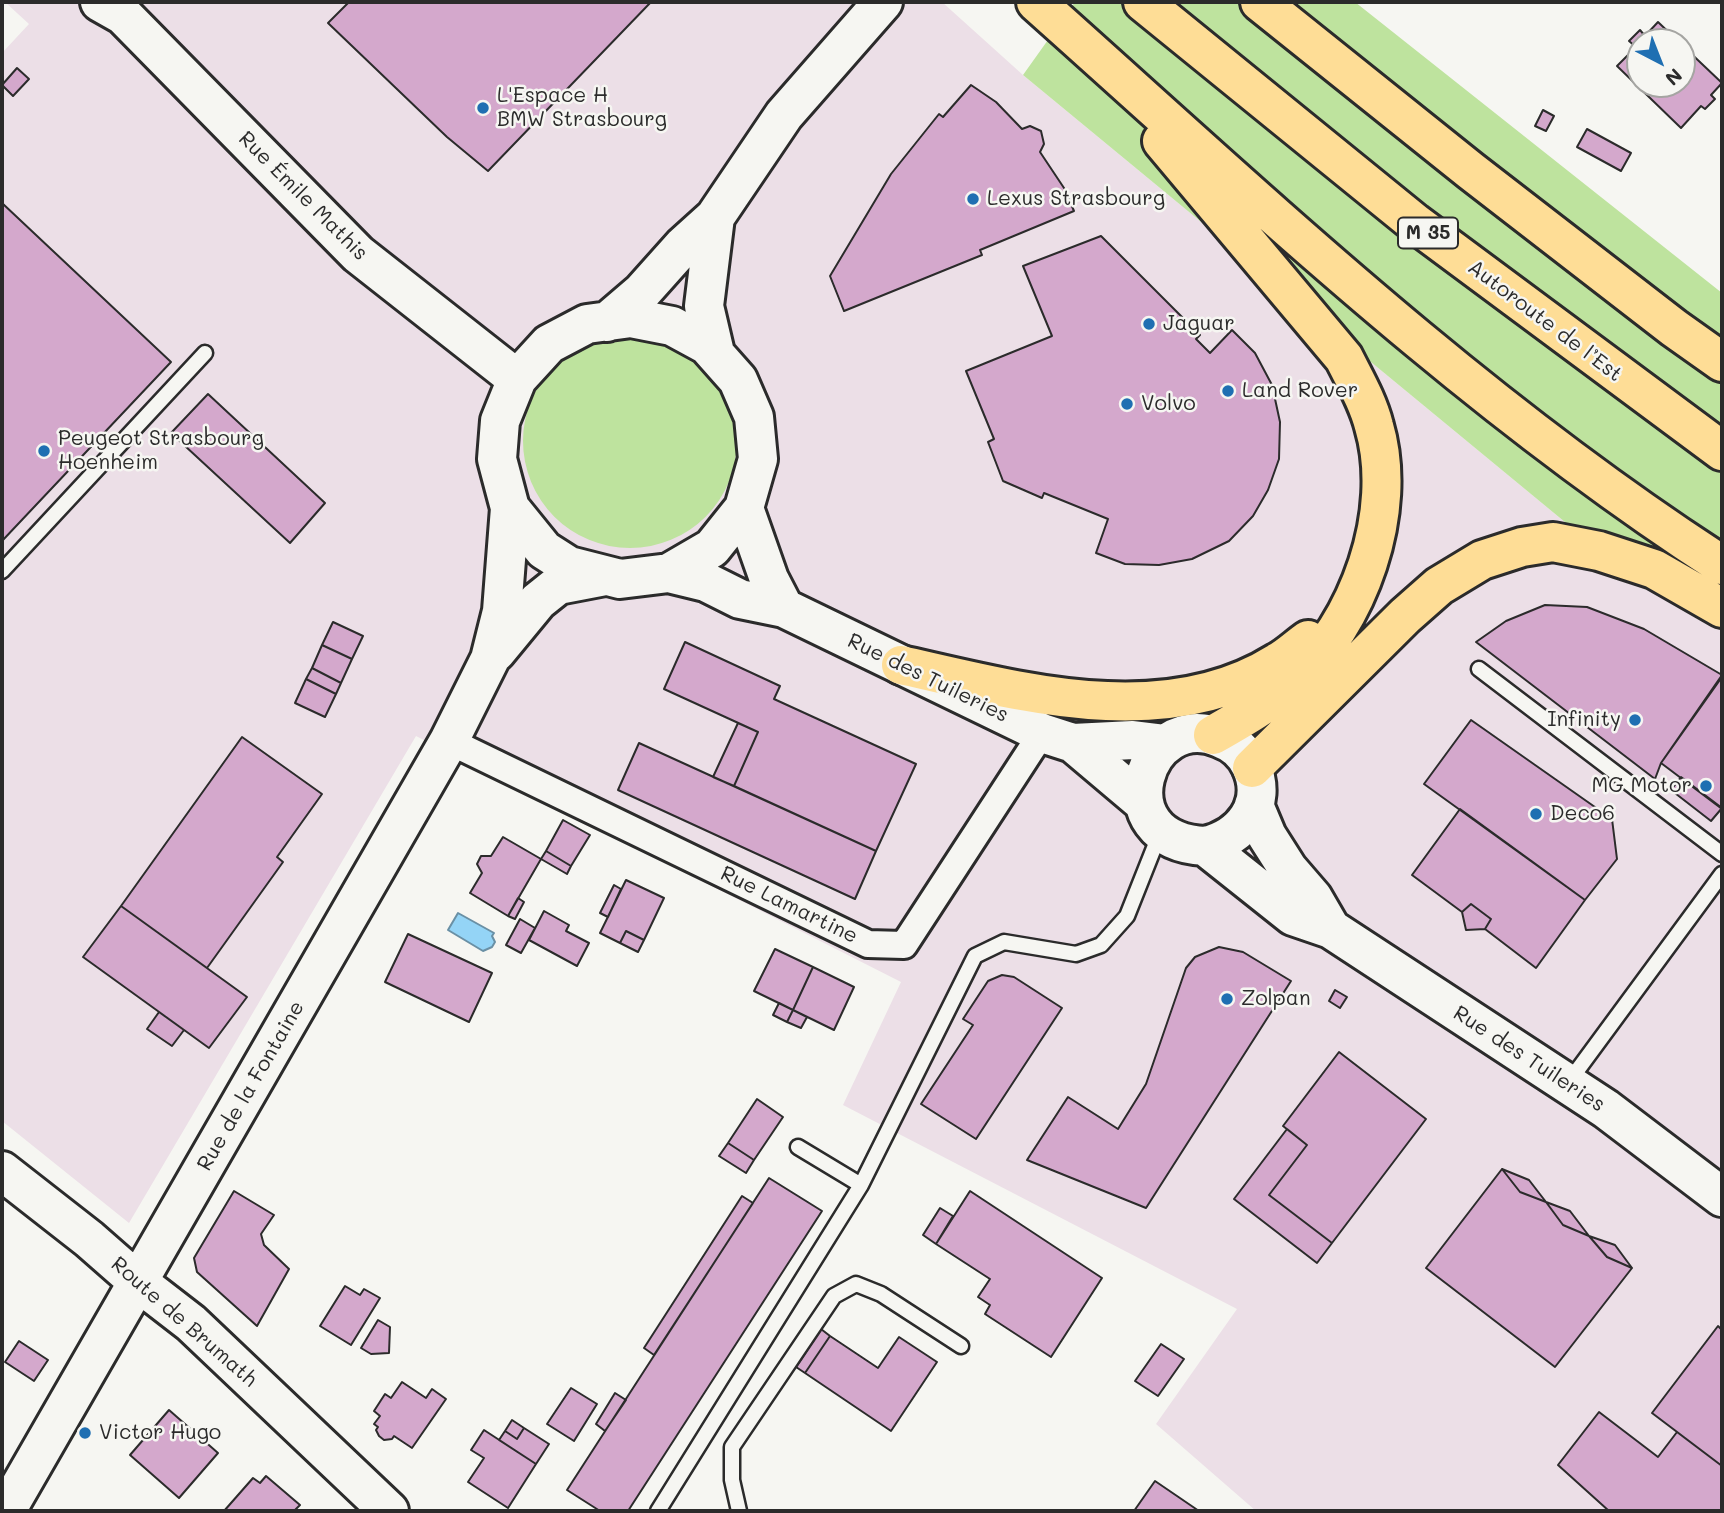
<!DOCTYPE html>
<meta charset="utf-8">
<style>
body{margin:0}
#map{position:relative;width:1724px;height:1513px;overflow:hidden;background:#f6f6f2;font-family:Mali,sans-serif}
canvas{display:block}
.frame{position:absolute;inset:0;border:4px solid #2b2b2b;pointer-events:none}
.north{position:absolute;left:1626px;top:28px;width:70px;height:70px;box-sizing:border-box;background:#f6f6f2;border:2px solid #a5a5a2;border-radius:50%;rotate:138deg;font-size:19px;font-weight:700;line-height:28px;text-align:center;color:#2b2b2b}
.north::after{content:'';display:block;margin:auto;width:24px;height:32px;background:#1f6fb2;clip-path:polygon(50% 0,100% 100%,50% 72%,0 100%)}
</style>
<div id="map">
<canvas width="1724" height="1513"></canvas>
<div class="frame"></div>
<div class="north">N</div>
</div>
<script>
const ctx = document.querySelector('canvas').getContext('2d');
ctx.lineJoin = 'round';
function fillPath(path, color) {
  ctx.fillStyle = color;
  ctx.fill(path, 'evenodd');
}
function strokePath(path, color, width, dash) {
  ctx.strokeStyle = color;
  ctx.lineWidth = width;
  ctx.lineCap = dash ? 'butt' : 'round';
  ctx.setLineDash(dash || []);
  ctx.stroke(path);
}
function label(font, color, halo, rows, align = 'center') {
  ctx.font = font + ' Mali,sans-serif';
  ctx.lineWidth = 5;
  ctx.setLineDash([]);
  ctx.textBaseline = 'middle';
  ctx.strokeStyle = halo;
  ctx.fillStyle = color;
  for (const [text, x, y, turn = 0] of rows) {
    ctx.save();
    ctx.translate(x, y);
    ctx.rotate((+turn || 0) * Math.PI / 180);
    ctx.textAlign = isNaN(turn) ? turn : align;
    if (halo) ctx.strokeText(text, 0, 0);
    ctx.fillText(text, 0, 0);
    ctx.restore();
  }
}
fillPath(new Path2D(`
 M5,2H942L1023,75L1634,579L1722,630V1511H1256L1156,1424L1237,1309L843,1105L901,982L416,736L129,1223L2,1121V53L29,24Z`), '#ecdfe7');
fillPath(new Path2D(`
 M1075,2H1355L1722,293V630L1634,579L1023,75Z
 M523 441a107 107 0 1 1 214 0a107 107 0 1 1-214 0Z`), '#bee39e');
const water = new Path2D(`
 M458,913L494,933L492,936L495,942L492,947L483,951L448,930Z`);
fillPath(water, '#94d4f6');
strokePath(water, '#6a90a5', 2);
const building = new Path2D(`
 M349,2H651L488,171L447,137L328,23Z
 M1658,22L1679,42H1640V84H1682V45L1722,83L1711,95L1715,99L1705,109L1701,106L1681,128L1617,66L1636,47L1629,41L1640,30L1645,36Z
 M17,68L29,79L13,96L2,85Z
 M971,85L996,102L1022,129L1030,126L1041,131L1044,144L1040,152L1064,188L1074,211L980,250L982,255L844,311L830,276L891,174L939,114L943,117Z
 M1543,110L1554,116L1546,131L1535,126Z
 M1587,129L1631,153L1621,171L1577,147Z
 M2,203L171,362L2,541Z
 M1101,236L1200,335L1196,339L1210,353L1232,330L1255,353L1272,385L1280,422L1279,459L1268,490L1253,516L1229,541L1192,559L1159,565L1125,564L1096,553L1108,519L1044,493L1042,498L1003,481L988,442L994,439L966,371L1052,336L1023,266Z
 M208,394L325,503L290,543L171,433Z
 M1545,605L1587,607L1644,629L1722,675L1661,763L1655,779L1476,642L1506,621Z
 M333,622L363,636L352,659L322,645Z
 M685,642L780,686L774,699L916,764L876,851L734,786L758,732L664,689Z
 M322,645L352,659L341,683L312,668Z
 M312,668L341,683L336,694L306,679Z
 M1722,677V809L1661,763Z
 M306,679L336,694L325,717L295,703Z
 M1471,720L1612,819L1617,859L1585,900L1424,784Z
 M738,723L758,732L734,786L713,777Z
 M242,737L322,794L277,857L283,862L207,968L121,906Z
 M639,743L876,851L855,899L618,790Z
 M1681,777L1722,808L1711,821L1671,790Z
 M1460,809L1585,900L1536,968L1485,929L1491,919L1471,904L1462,912L1412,875Z
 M563,820L590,835L571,866L546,851Z
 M503,837L541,859L508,916L470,893L482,873L477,864L481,856H491Z
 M546,851L571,866L567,874L541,859Z
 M626,880L664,898L644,940L626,931L620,943L600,933Z
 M614,885L621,889L608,917L600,913Z
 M518,898L524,902L515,919L508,916Z
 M1471,904L1491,919L1485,929L1466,930L1462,912Z
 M121,906L247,997L209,1048L83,957Z
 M544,911L569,925L566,931L589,943L577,966L529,940Z
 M520,919L535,928L521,953L506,945Z
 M626,931L644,940L638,952L620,943Z
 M408,934L492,973L469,1022L385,982Z
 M1219,947L1243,952L1291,981L1146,1208L1027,1160L1068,1097L1118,1129L1146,1084L1186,968L1195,957Z
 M775,949L813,967L793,1010L754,991Z
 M813,967L854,987L834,1030L793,1010Z
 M1002,975L1014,977L1062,1008L976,1139L921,1104L973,1025L963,1019L988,981Z
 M1335,990L1347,997L1340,1008L1329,1001Z
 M779,1003L793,1010L787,1022L773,1015Z
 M793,1010L807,1017L801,1028L787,1022Z
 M159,1012L184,1030L172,1046L147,1029Z
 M1339,1052L1426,1119L1332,1243L1269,1195L1307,1145L1283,1126Z
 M757,1099L783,1117L754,1160L728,1143Z
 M1287,1129L1307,1145L1269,1195L1332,1243L1317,1263L1234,1199Z
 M728,1143L754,1160L746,1173L719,1156Z
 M1502,1169L1520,1192L1546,1202L1563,1225L1589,1236L1607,1257L1632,1268L1555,1367L1426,1268Z
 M1502,1169L1529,1180L1546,1202L1520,1192Z
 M769,1178L822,1211L628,1511H600L567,1490Z
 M234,1191L274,1215L261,1234L264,1245L289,1269L257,1326L197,1272L194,1258Z
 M970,1191L1102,1278L1051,1357L985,1314L990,1305L978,1297L990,1279L936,1244Z
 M742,1196L753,1203L654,1355L644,1348Z
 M1546,1202L1570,1211L1589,1236L1563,1225Z
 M940,1208L953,1216L936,1244L923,1235Z
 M1589,1236L1615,1245L1632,1268L1607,1257Z
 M345,1286L360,1295L364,1289L380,1298L351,1345L320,1326Z
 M378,1320L390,1327L389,1353L371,1354L361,1348Z
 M1718,1326L1722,1330V1466L1652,1413Z
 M821,1329L830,1336L805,1373L796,1367Z
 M830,1336L878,1368L899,1337L937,1362L891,1431L805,1373Z
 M19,1341L48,1360L34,1381L5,1362Z
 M1161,1344L1184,1359L1158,1396L1135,1381Z
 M402,1382L426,1398L432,1389L446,1399L412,1448L394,1436L392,1439L384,1440L379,1436L376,1430L378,1427L374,1424L380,1416L374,1411L385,1394L391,1398Z
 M571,1388L597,1404L574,1441L547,1424Z
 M615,1393L626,1400L605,1431L596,1424Z
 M169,1410L218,1453L179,1498L130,1455Z
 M1599,1412L1658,1457L1677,1432L1722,1466V1511H1609L1558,1465Z
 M512,1420L524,1428L517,1439L505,1431Z
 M524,1428L549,1444L536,1464L499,1440L505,1431L517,1439Z
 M484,1430L536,1464L508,1508L468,1482L484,1458L471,1450Z
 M266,1476L300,1505L294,1511H224L253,1478L260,1483Z
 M1155,1481L1199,1511H1134Z`);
fillPath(building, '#d4a8cc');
strokePath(building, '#2b2b2b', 2);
const lane = new Path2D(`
 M2,571L205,353
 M1479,669L1722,854
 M1568,1083L1722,874
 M861,1185L975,956L1004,942L1076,954L1101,945L1127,916L1160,833
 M658,1511L861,1185L798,1147
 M739,1511L732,1480V1447L834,1296L856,1284L881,1294L961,1346`);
const street = new Path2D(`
 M449,741L868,944L904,945L1042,733`);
const secondary = new Path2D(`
 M100,2L123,15L358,254L517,379
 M607,322L642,292L684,245L715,217L784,115L883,2
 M715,353L704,306L715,217
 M744,508L769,579L784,608
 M669,573L706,582L740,599L784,608L1042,733L1073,743L1133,740L1166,744
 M496,652L538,601L558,585L605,576
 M1073,743L1144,803
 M1254,805L1267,836L1288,869L1313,898L1331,929
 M1205,846C1241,838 1269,805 1251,766C1245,753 1234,743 1220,738C1144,706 1101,841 1205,846L1293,916L1331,929L1606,1109L1722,1197
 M2,1171L89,1239L138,1282L191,1323L389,1511
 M6,1511L449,741L490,659L502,611L510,508L497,459L500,421L517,379L549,344L587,324L631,318L672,326L707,345L738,380L754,417L758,459L744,508L712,548L669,573L620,579L569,566L544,550L510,508`);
const highway = new Path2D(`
 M1036,2C1258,200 1471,403 1722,565
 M1143,2L1415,223L1722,451
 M1260,2L1471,171L1674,328L1722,362
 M1162,141L1344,358C1355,380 1368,402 1374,426C1399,511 1359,624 1293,682C1269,703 1241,719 1213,735
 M901,665C1021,692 1165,733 1278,662C1289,656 1298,647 1308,640
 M1252,768L1405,616L1439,586L1482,560L1522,547L1553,542L1599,551L1654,569L1722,608`);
strokePath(lane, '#2b2b2b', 19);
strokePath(street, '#2b2b2b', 32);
strokePath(secondary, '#2b2b2b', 44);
strokePath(highway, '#2b2b2b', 44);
strokePath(lane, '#f6f6f2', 14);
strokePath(street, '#f6f6f2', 26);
strokePath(secondary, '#f6f6f2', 38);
strokePath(highway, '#fedd96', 38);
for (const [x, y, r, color] of [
 [483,108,7,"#1f6fb2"],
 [973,199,7,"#1f6fb2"],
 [1149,324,7,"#1f6fb2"],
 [1228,391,7,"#1f6fb2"],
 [1127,404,7,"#1f6fb2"],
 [44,451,7,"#1f6fb2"],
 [1635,720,7,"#1f6fb2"],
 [1706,786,7,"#1f6fb2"],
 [1536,814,7,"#1f6fb2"],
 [1227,999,7,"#1f6fb2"],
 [85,1433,7,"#1f6fb2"]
]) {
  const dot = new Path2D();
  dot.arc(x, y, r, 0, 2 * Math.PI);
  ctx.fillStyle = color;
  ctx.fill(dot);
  strokePath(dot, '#f6f6f2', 2.5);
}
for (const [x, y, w] of [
 [1428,233,60]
]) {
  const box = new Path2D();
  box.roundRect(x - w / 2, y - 15.5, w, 31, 5);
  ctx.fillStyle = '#f6f6f2';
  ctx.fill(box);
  strokePath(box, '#2b2b2b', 2);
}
label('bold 19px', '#2b2b2b', null, [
 ["M 35",1428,233]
]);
label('21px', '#2b2b2b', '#f6f6f2', [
 ["L'Espace H",497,96],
 ["BMW Strasbourg",497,120],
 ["Lexus Strasbourg",987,199],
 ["Jaguar",1163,324],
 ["Land Rover",1242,391],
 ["Volvo",1141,404],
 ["Peugeot Strasbourg",58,439],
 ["Hoenheim",58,463],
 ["Infinity",1621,720,"right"],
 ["MG Motor",1692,786,"right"],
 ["Deco6",1550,814],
 ["Zolpan",1241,999],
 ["Victor Hugo",99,1433]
], 'left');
label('21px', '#2b2b2b', '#f6f6f2', [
 ["Rue Émile Mathis",303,196,45],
 ["Autoroute de l’Est",1545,321,37],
 ["Rue des Tuileries",928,678,26],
 ["Rue Lamartine",789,905,26],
 ["Rue des Tuileries",1529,1059,33],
 ["Rue de la Fontaine",251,1086,-60],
 ["Route de Brumath",184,1322,41]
]);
</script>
